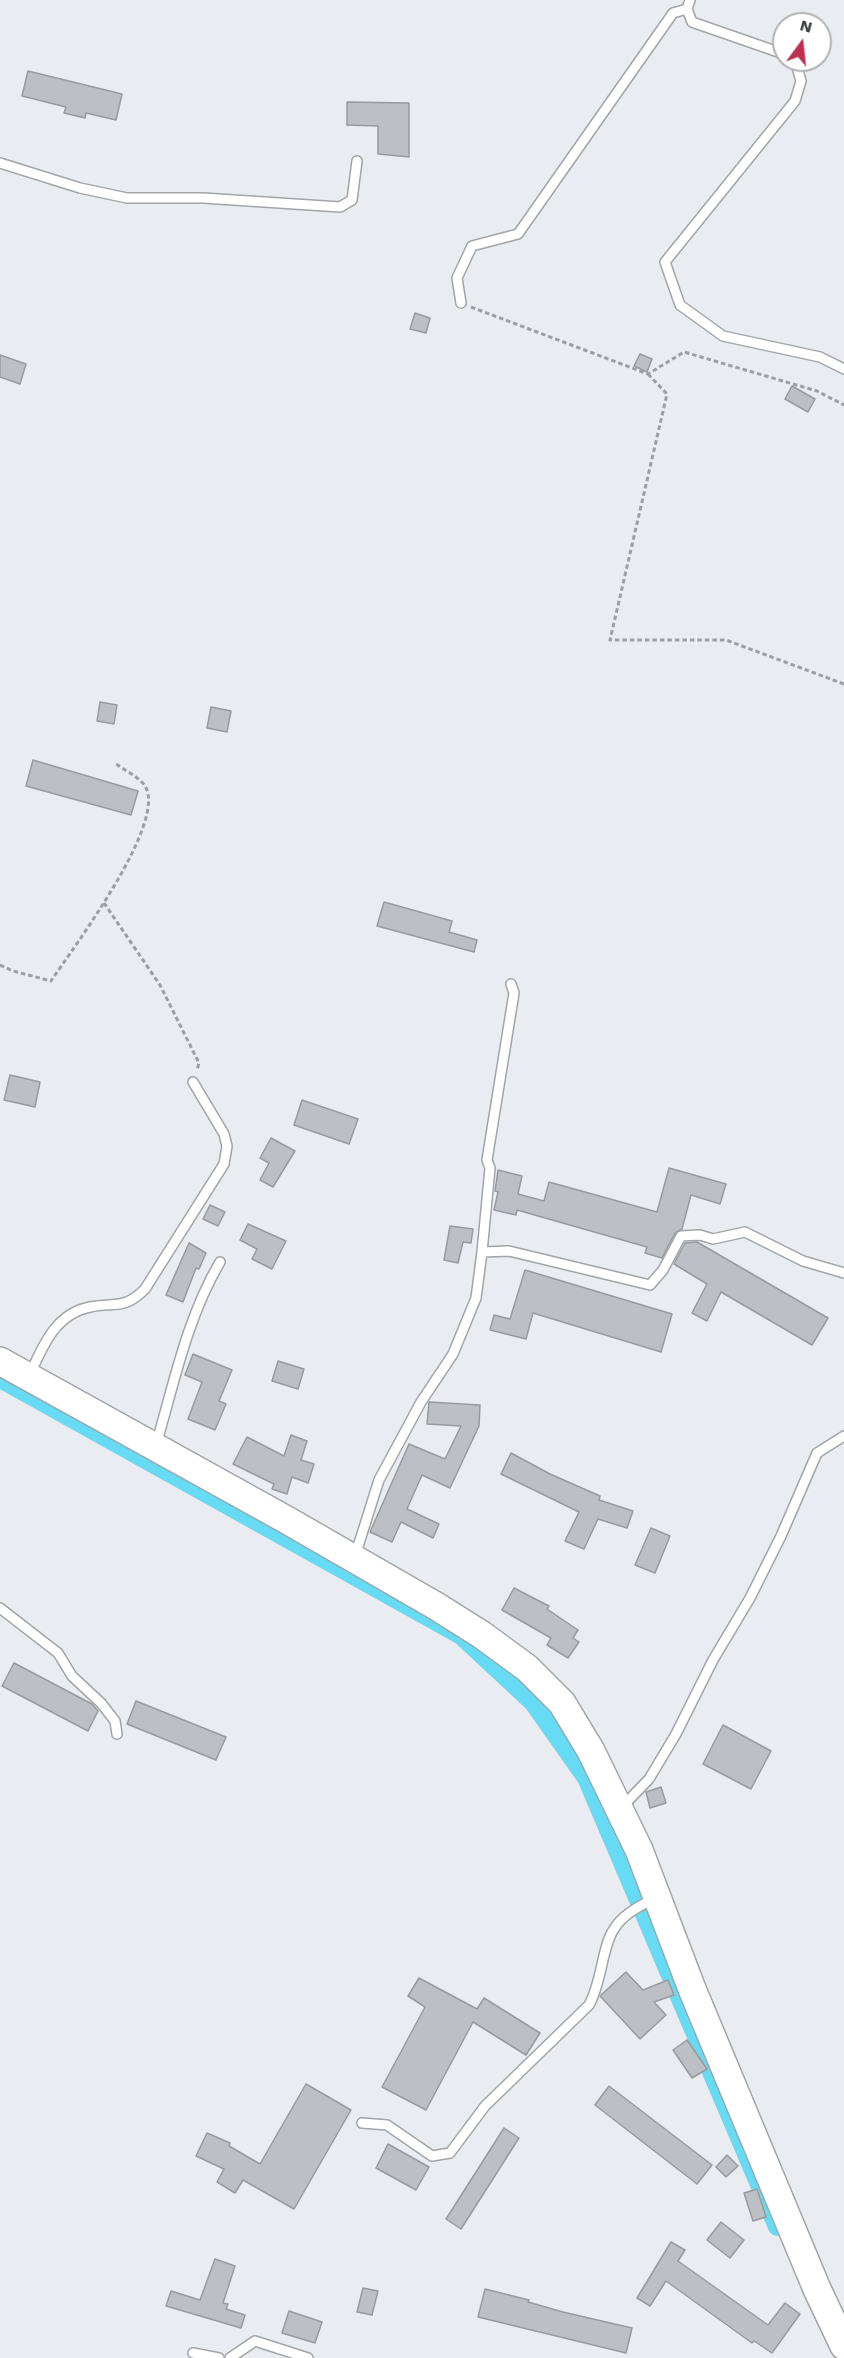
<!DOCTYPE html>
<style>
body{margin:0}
#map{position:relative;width:844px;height:2358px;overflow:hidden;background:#e9edf1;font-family:"Work Sans",sans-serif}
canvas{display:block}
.north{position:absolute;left:772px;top:12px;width:60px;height:60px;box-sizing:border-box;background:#fff;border:2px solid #b0b1b1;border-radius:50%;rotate:15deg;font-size:16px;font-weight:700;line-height:24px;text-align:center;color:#393b3c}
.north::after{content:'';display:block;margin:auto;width:21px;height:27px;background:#c02f4f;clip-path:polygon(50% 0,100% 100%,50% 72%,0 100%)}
</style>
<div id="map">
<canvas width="844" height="2358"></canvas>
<div class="north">N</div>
</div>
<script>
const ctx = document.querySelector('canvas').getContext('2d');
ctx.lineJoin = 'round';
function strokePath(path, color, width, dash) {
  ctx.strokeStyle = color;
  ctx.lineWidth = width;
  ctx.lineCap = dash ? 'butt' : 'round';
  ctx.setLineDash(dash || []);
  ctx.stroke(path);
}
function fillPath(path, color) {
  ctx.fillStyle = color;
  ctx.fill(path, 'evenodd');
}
strokePath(new Path2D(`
 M0,1379L461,1636L533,1703L586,1778L777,2227`), '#67dbf4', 18);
const building = new Path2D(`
 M28,71L122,94L116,120L86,113L85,118L64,113L66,107L22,96Z
 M347,102L409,103V157L378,154V126L347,125Z
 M415,313L430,318L426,333L410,329Z
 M640,354L652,359L647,372L634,366Z
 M0,355L26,364L20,384L0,377Z
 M792,386L815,399L808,412L785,399Z
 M100,702L117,705L114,724L97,721Z
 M211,707L231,711L227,732L207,728Z
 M33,760L138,791L131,815L26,786Z
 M384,902L452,921L449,932L477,940L474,952L377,926Z
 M10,1075L40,1082L35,1107L4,1100Z
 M302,1100L358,1119L349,1144L294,1125Z
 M271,1138L295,1151L273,1187L260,1180L269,1163L260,1158Z
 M669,1168L726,1184L720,1204L691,1195L682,1229L675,1233L662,1258L645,1253L647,1247L517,1210L516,1215L494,1210L498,1192L495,1191L498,1170L522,1176L518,1194L544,1201L549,1182L657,1212Z
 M210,1205L225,1212L218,1226L203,1219Z
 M248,1224L286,1241L272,1269L252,1259L257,1249L240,1240Z
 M450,1226L473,1229L471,1243L463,1242L458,1263L444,1260Z
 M697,1242L828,1318L812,1345L721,1292L707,1321L692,1313L707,1284L674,1264L685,1243Z
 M189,1243L206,1253L199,1269L196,1268L183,1302L166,1295Z
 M525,1270L672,1314L661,1352L533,1313L526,1339L490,1330L494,1315L510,1319Z
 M193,1354L232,1370L219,1401L226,1404L215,1430L188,1419L202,1382L185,1375Z
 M278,1361L304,1369L298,1389L272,1381Z
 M429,1402L480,1405L479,1426L450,1488L422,1475L407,1509L439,1524L433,1538L401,1522L392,1542L370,1532L409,1444L445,1459L461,1426L427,1424Z
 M291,1435L307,1441L301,1460L314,1464L308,1483L292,1477L287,1494L272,1489L274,1484L233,1464L247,1437L284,1456Z
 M511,1453L550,1474L600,1496L599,1500L633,1511L627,1528L598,1519L584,1549L565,1541L579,1512L501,1474Z
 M651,1528L670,1536L655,1573L635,1565Z
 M514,1588L549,1606L547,1609L578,1630L573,1638L579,1642L568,1658L547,1645L551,1638L502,1610Z
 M14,1663L92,1704L98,1711L88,1731L2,1686Z
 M136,1701L226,1737L216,1760L127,1724Z
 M723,1725L771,1751L751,1789L703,1764Z
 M661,1787L666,1803L650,1808L646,1792Z
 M626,1972L643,1990L668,1980L674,1995L654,2002L666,2015L640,2039L600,1996Z
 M419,1978L477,2009L484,1998L540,2033L526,2055L473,2022L426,2110L382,2087L425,2007L408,1996Z
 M687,2040L707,2069L692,2078L673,2050Z
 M306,2084L351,2110L294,2209L243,2180L235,2193L217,2182L224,2169L196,2156L207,2133L230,2143L229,2146L260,2164Z
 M609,2086L712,2165L697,2184L595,2105Z
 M504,2128L519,2138L461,2229L446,2219Z
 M388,2144L429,2167L416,2190L376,2168Z
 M727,2155L738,2166L726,2177L716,2167Z
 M757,2189L766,2217L753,2221L744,2193Z
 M721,2222L744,2240L730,2258L707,2240Z
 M671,2242L685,2250L678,2261L768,2325L785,2303L800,2314L772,2353L754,2341L752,2343L666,2281L650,2306L637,2298Z
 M215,2259L235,2266L223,2303L228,2304L226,2309L245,2315L241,2328L166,2306L171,2291L200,2300Z
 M363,2288L378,2291L372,2315L357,2312Z
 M485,2289L529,2300L528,2302L563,2312L632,2328L626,2353L478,2317Z
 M289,2311L322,2322L315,2343L282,2333Z`);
fillPath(building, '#bcc0c4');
strokePath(building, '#979a9e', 1.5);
const lane = new Path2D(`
 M690,0L687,9L692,22L784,54
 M795,60L801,81L795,101L665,262L680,305L723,336L820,357L844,369
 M0,163L80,188L127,198H203L340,207L352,200L357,161
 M461,303L457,278L472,246L518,234L673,13L687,9
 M482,1252L490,1168L487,1160L514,993L511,984
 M30,1374C43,1346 55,1314 90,1307C116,1302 124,1310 145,1289L224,1164L227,1146L224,1134L193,1082
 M156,1445C174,1383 187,1318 220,1262
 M355,1556L379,1480L421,1402L453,1354L476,1298L482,1252L509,1251L650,1285L663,1270L681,1236L700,1235L713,1239L745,1232L803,1261L844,1273
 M0,1608L58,1653L72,1676L101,1703L115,1721L117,1734
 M622,1807L649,1779L676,1734L713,1660L750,1598L781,1536L817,1453L844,1436
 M362,2123L387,2125L432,2156L450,2153L485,2106L589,2005C602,1982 602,1946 614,1929C623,1914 640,1906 655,1898
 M193,2353L219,2358
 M230,2358L255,2341L308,2358`);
const secondary = new Path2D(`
 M0,1361L285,1519L436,1606L482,1635L527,1668L562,1703L591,1751L639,1850L692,1989L817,2289L844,2346`);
strokePath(lane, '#a1a5a8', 12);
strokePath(secondary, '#a1a5a8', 30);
strokePath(new Path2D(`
 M471,307L648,374L684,352L817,391L844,405
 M648,374L667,394L610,640H726L844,684
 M104,903L160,985L199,1063L197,1070
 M0,965L13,971L51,981C73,948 168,822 145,786C139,777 124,770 115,763`), '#9b9fa1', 3, [4.5, 3]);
strokePath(lane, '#fff', 9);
strokePath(secondary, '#fff', 27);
</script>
